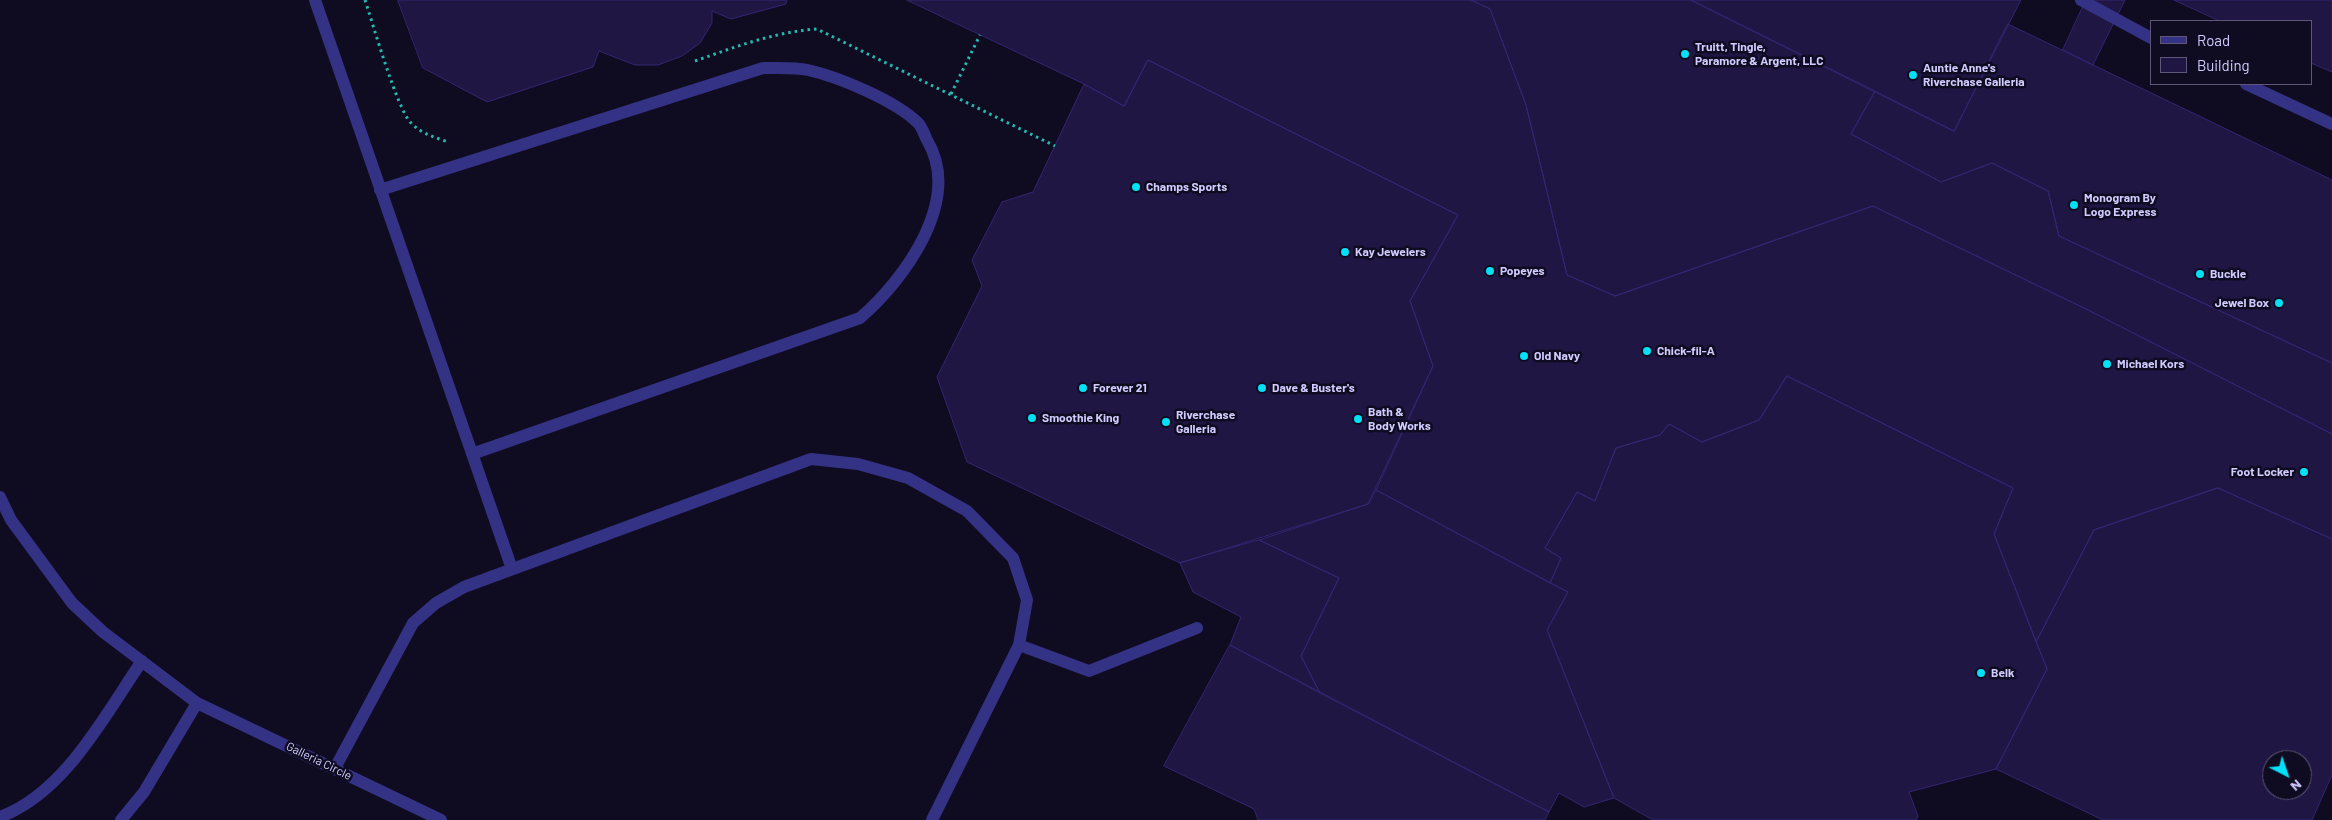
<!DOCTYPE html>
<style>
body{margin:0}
#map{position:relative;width:2332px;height:820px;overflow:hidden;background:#0f0b21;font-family:Barlow,sans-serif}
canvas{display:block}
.legend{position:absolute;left:2150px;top:20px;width:162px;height:65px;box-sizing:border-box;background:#0f0b21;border:1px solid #5d587a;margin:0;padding:6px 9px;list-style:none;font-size:15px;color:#d1ccff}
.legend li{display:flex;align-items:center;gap:10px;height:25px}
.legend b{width:25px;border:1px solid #5d587a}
.north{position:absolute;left:2262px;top:750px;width:50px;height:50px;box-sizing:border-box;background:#0f0b21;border:1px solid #5d587a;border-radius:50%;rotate:139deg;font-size:14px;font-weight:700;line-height:20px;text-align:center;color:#d1ccff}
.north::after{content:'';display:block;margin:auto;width:18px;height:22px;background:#00e1f7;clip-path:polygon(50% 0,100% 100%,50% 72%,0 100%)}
</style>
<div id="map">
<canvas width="2332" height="820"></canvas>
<ul class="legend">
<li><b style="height:6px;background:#343284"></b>Road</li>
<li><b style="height:14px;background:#1f1644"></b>Building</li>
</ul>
<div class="north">N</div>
</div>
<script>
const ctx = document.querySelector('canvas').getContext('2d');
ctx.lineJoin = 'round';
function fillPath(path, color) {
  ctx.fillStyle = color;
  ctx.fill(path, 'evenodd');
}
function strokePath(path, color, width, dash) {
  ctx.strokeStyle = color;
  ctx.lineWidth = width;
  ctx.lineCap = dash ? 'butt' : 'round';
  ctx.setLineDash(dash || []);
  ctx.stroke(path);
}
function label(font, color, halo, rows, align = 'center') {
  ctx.font = font + ' Barlow,sans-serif';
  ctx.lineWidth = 5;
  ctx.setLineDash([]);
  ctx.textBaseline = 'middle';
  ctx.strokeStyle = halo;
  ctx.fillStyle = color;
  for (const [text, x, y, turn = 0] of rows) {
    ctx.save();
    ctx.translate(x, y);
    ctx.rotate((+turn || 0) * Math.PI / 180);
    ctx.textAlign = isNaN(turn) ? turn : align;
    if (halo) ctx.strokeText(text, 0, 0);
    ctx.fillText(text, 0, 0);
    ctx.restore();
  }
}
const building = new Path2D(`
 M398,0H787L786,4L731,19L712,11V23L700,43L682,56L658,65H635L599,51L593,67L487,102L423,68Z
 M907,0H1471L1490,9L1526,105L1567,275L1615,296L1873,206L2088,310L2332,434V539L2218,488L2094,530L2036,642L1994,534L2013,488L1787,376L1759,420L1702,442L1669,424L1660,435L1616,448L1595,501L1577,492L1545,548L1561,558L1550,583L1376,490L1433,366L1410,301L1458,215L1148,60L1124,106L1084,84Z
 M1471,0H1691L1875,91L1851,134L1941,182L1992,163L2048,191L2059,236L2332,363V434L2088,310L1873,206L1615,296L1567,275L1526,105L1490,9Z
 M1691,0H2021L1954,131Z
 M2086,0H2125L2093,65L2063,50Z
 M2174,0H2332V72L2311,63V21H2220Z
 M2008,24L2332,180V363L2059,236L2048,191L1992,163L1941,182L1851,134L1875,91L1954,131Z
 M1148,60L1458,215L1410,301L1433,366L1368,504L1180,563L967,462L937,377L982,286L972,260L1002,202L1033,192L1084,84L1124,106Z
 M1787,376L2013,488L1994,534L2047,669L1996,769L1909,792L1918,816L1916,820H1653L1614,798L1547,630L1568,592L1550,583L1561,558L1545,548L1577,492L1595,501L1616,448L1660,435L1669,424L1702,442L1759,420Z
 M2218,488L2332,539V775L2312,820H2103L1996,769L2047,669L2036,642L2094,530ZM2272,760H2302V790H2272Z
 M1376,490L1568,592L1547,630L1614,798L1584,807L1559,793L1549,812L1320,693L1301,656L1339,578L1259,540L1368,504Z
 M1259,540L1339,578L1301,656L1320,693L1230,645L1241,617L1193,592L1180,563Z
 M1230,645L1549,812L1545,820H1258L1254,809L1164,766Z`);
fillPath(building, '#1f1644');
strokePath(building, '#342672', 1);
strokePath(new Path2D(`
 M365,0C373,24 397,109 411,123C422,134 434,137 448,142
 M695,61C735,47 774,32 817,29L1055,146
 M951,94L980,35`), '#24bbaf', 3, [2.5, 4]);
strokePath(new Path2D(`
 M315,0L512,569
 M2081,0L2151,38
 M2246,84L2332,124
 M380,190L763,68C777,68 794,67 808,70C839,77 896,101 918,123C922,127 924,134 927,140C963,200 905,279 860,318L472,454
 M1019,645L1089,671L1197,628
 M335,768L413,623L436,603L464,587L811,459L858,464L908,478L967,511L1013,558L1027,600L1019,645L932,820`), '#343284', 12);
strokePath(new Path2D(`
 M0,497L11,520L72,603L103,632L197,703L441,820
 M0,817C65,793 104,716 142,661
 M121,820L144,792L197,703`), '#343284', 12);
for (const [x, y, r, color] of [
 [1685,54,5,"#00e1f7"],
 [1913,75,5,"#00e1f7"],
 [1136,187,5,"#00e1f7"],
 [2074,205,5,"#00e1f7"],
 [1345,252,5,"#00e1f7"],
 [1490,271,5,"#00e1f7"],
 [2200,274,5,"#00e1f7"],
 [2279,303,5,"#00e1f7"],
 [1647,351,5,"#00e1f7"],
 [1524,356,5,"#00e1f7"],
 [2107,364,5,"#00e1f7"],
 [1083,388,5,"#00e1f7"],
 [1262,388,5,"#00e1f7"],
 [1032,418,5,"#00e1f7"],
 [1358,419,5,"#00e1f7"],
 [1166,422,5,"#00e1f7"],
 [2304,472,5,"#00e1f7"],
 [1981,673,5,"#00e1f7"]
]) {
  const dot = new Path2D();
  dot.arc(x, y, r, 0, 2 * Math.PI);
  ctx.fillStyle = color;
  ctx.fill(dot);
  strokePath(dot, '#0f0b21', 2);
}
label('bold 12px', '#d1ccff', '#0f0b21', [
 ["Truitt, Tingle,",1695,47],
 ["Paramore & Argent, LLC",1695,61],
 ["Auntie Anne's",1923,68],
 ["Riverchase Galleria",1923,82],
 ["Champs Sports",1146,187],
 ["Monogram By",2084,198],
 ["Logo Express",2084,212],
 ["Kay Jewelers",1355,252],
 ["Popeyes",1500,271],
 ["Buckle",2210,274],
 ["Jewel Box",2269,303,"right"],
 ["Chick-fil-A",1657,351],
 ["Old Navy",1534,356],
 ["Michael Kors",2117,364],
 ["Forever 21",1093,388],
 ["Dave & Buster's",1272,388],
 ["Bath &",1368,412],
 ["Body Works",1368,426],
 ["Riverchase",1176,415],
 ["Galleria",1176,429],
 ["Smoothie King",1042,418],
 ["Foot Locker",2294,472,"right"],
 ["Belk",1991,673]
], 'left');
label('12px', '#d1ccff', '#0f0b21', [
 ["Galleria Circle",319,761,26]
]);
</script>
